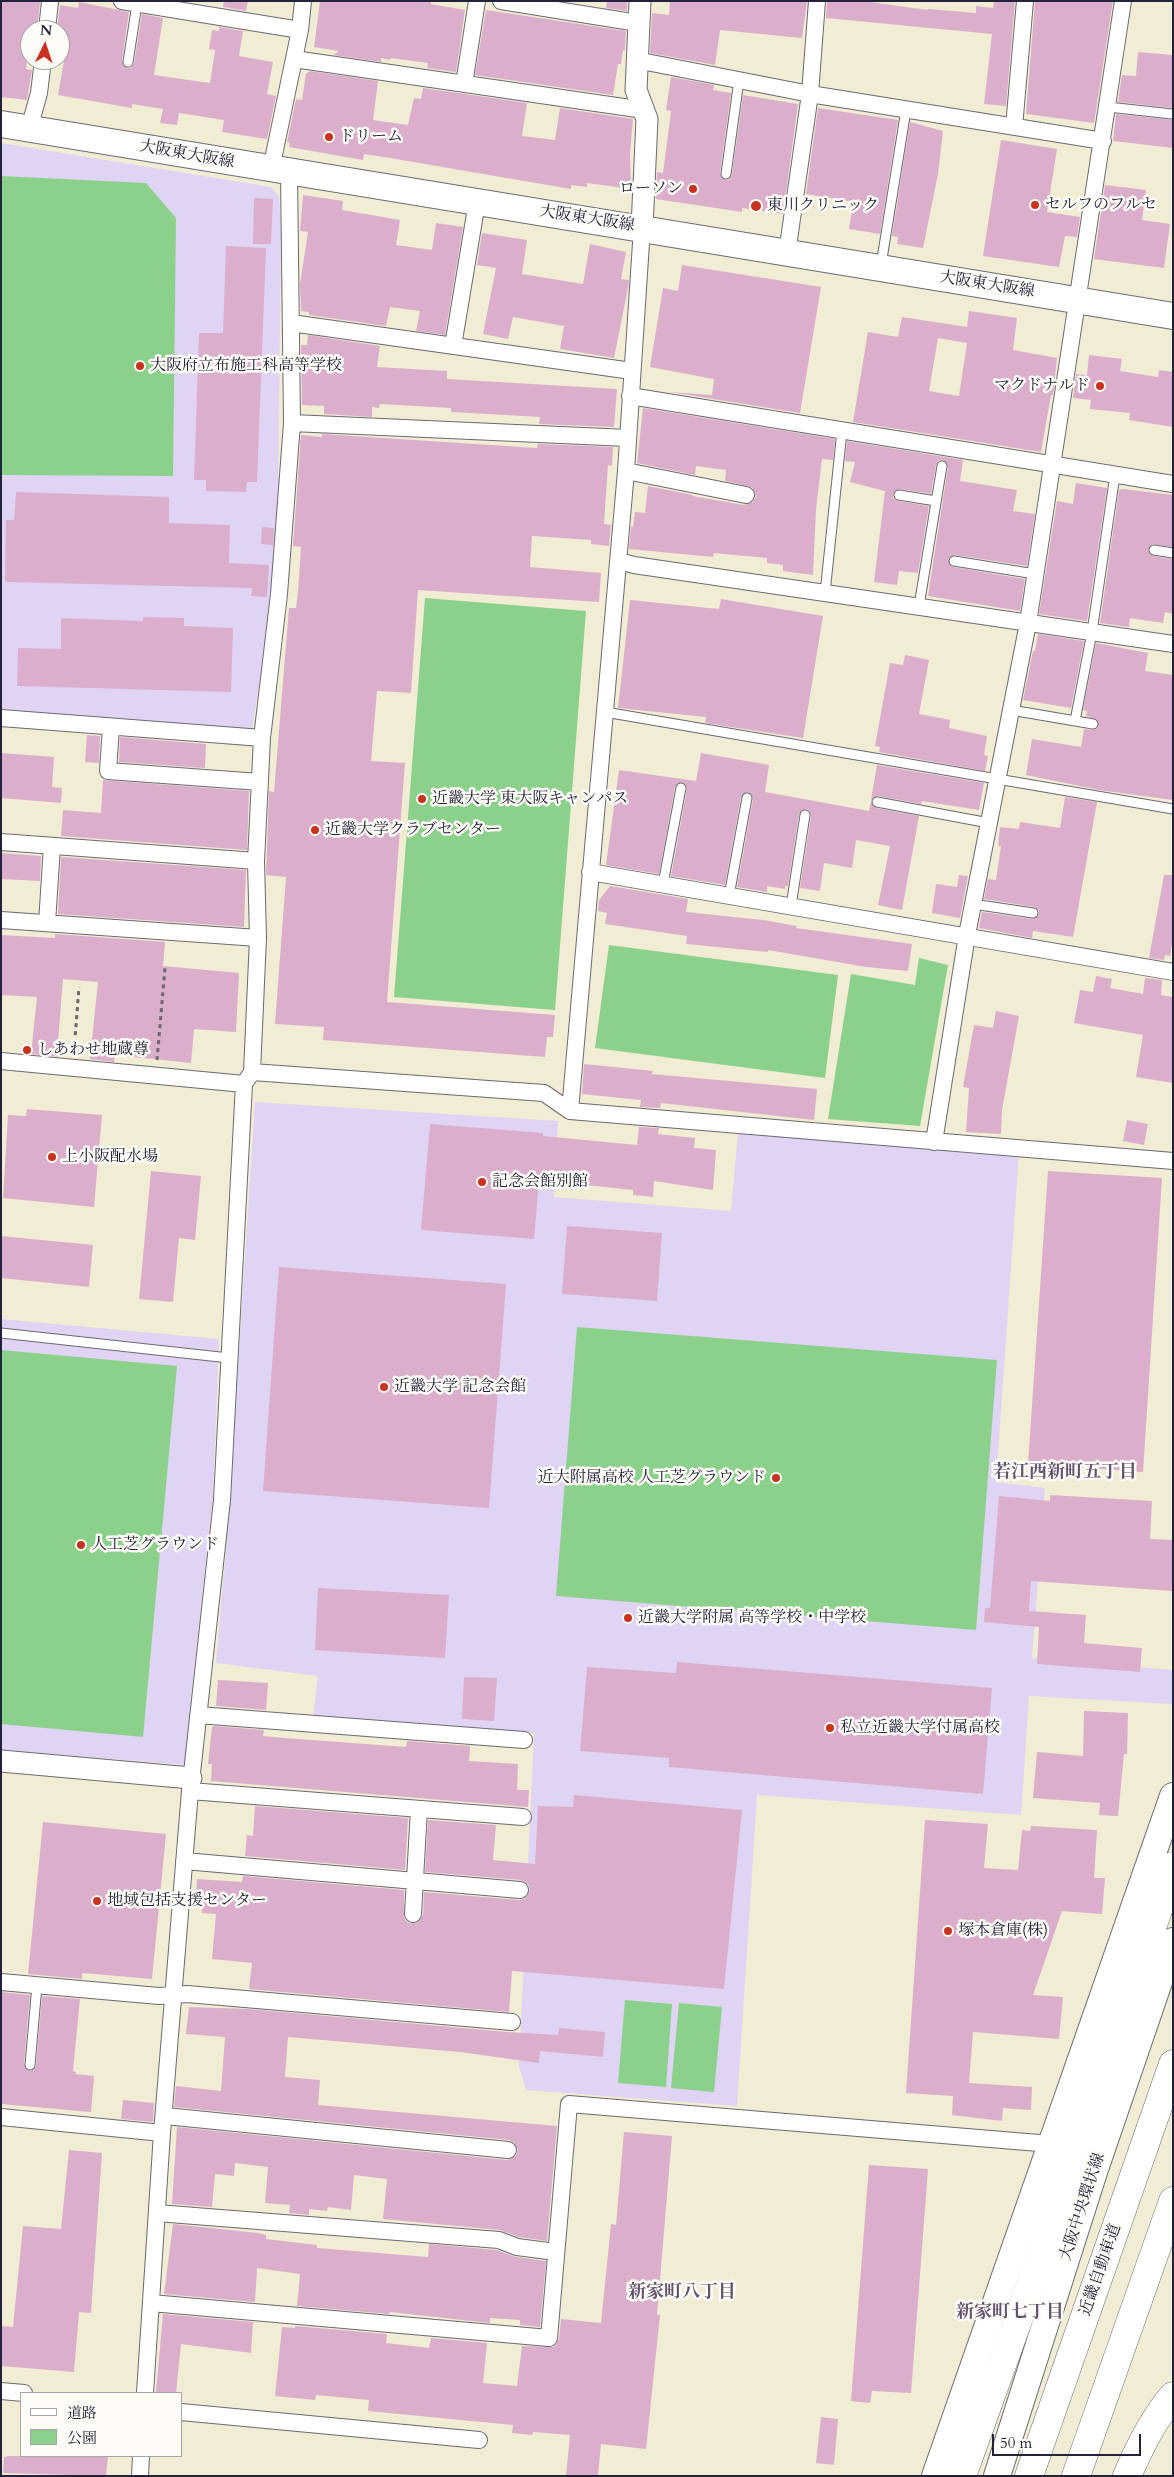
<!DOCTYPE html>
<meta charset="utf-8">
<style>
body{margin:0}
#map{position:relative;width:1174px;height:2477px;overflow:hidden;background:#f1ecd4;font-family:Cardo,"Noto Serif JP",serif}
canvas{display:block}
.frame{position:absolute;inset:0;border:2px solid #22223b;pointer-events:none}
.legend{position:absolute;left:20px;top:2392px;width:162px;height:65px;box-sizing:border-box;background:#fdfcf7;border:1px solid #a5a5ac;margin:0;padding:6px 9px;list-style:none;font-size:15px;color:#22223b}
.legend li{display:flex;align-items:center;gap:10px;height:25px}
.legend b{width:25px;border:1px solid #a5a5ac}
.north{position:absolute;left:20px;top:20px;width:50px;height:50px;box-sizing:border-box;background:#fdfcf7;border:1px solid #a5a5ac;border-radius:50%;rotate:4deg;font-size:14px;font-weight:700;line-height:20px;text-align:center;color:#22223b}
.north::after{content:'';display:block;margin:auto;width:18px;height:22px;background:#c8321e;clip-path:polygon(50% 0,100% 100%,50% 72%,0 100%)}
.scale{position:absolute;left:992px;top:2434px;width:149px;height:22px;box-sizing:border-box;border:2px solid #22223b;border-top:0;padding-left:6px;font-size:15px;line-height:18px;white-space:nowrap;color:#22223b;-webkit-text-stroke:4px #fdfcf7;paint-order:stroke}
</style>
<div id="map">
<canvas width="1174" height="2477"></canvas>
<div class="frame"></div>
<ul class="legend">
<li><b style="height:6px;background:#fff"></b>道路</li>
<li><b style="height:14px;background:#8cd18b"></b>公園</li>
</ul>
<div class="north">N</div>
<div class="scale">50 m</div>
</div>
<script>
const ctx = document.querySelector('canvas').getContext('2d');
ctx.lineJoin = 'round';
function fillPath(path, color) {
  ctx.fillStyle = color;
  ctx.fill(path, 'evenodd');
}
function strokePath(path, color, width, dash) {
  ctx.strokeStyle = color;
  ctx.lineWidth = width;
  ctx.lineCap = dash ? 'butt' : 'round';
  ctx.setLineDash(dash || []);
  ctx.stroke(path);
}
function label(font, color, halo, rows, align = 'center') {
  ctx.font = font + ' Cardo,"Noto Serif JP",serif';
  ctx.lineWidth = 5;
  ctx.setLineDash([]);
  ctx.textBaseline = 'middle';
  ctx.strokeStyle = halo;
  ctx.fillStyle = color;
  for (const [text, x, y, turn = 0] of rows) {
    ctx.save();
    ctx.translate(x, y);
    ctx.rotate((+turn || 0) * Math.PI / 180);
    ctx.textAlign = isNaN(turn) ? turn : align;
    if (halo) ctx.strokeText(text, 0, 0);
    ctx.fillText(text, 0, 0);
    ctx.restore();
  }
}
fillPath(new Path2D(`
 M1,143L271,187L279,196L281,231L278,500L269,622L252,730L1,712Z
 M255,1102L558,1121L554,1197L731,1211L738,1133L1019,1153L996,1482L1045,1488L1032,1658L1173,1670V1701L1172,1704L1029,1696L1021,1815L757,1795L737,2106L526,2090L519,2067L534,1733L313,1719L318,1676L216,1663L226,1551Z
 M1,1319L219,1339L213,1496L192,1688L186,1765L1,1750Z`), '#e0d4f4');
fillPath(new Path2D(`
 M1,176L146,183L176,218L173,476L1,475Z
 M425,598L586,611L555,1010L394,997Z
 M609,945L838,975L825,1078L595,1048Z
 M919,958L948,965L920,1126L828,1119L851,974L915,985Z
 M577,1327L997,1360L976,1630L556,1596Z
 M1,1350L177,1366L143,1737L1,1724Z
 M625,2000L672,2004L666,2087L618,2083Z
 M679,2003L722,2007L714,2092L671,2088Z`), '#8cd18b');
fillPath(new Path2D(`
 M1,1L40,2L37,30H30L26,69L32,70L27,100L1,97Z
 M224,1H248L246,11L223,7Z
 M320,1H431V4L465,10L456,72L427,68L428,63L391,58L390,60L381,58V62L333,55L339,51L314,47Z
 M607,1H627V11L606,8Z
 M670,1H807L802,38L720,30L715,65L650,53L652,13L669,15Z
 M827,1H863L928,10V9L976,13V6L993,8L994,1H1015L1006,106L984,104L992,34L826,18Z
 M1035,1H1113L1094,123L1026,114Z
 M79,2L129,12L122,61L127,68H131L134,63L142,14L163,18L154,75L210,83L215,50L209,49L212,30L219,31V27L243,31L239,56L273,62L267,94L276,96L267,139L222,132L224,120L179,113L177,125L160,123L163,109L132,104V108L58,95L68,38L60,36V30H57L60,5L78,8Z
 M486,10L626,31L625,50H623L621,64H618L613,95L475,75Z
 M1138,52L1173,55V108L1118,102L1122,75L1136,76Z
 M310,71L378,81L373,120L408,125L414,98L421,99L423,88L527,103L522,136L555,140L560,108L633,119L630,153L631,189L587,183V187L571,185V189L390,158L364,154L363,160L289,147L290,143L287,142L296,99L302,100L306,74Z
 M671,77L714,85L713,90L731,93L720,173L725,180H729L732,175L743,95L798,104L783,214L742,208V212L656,199L657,172L663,173L671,111L666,110Z
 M818,108L898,120L880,234L849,229L853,202L806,194Z
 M1116,114L1173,120V148L1113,141Z
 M910,122L943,131L938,174L923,248L897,244L898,237L892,236Z
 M1001,140L1057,149L1047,212L1080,217L1077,237L1065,236L1059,267L983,256Z
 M1105,185L1146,190L1142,220L1170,224L1164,268L1094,259Z
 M303,195L343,201L342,210L400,220L396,245L432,250L436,223L463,227L445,335L416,331L420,311L390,307L386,326L309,315V312L301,311L300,284L308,232L300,231Z
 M254,198L273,199L271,244H253Z
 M482,233L527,240L522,274L583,284L590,244L626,252L621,279L629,280L628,288L614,358L560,349L564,326L513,317L508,339L483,334L496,268L477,265Z
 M226,246L266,248L257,482H247L246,492L206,491V480H194L199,333H223Z
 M682,265L821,287L800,413L670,392L712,395L714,379L650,367L663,288L678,291Z
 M969,311L1017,318L1013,350L1057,358L1053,395H1051L1041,452L853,422L868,332L898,337L902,317L967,327ZM938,338L967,343L959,396L929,391Z
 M308,335L380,346L377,367L447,371V379L617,389L614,427L539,424L540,417L451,412V408L380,404L379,408L372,407V417L324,414V406L302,405L301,345H307Z
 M1089,355L1122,359L1120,371L1158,377L1159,370L1173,372V427L1129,420L1130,413L1090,409L1091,400L1073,398L1076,374L1087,375Z
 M643,408L835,439L833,460L822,459L816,509L813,575L783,571V565L767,563V558L714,553L713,557L629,549L631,527H633L635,512L645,513L648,486L693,495L692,496L744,505L753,502L756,496L752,487L725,481L726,470L696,466L695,475L637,463Z
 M322,434L537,448L538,444L613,447L612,466L608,465L604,524L611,525L609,546L591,544V540L532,536L530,567L601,573L599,602L418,590L411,693L377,691L371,761L405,763L387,1002L555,1015L553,1037H547L545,1057L323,1040L324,1027L275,1024L286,877L266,875L269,791L274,792L289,608H296L298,592L301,547L293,546L301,435L322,437Z
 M847,441L963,460L960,481L1017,490L1013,511L1035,514L1027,566L955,555L950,557L948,560L953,567L1025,579L1020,611L928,596L948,467L943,460H939L936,465L931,494L900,489L893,494V498L898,501L929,506L918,573L899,571L897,585L874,582L885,491L850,482L855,462L845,461Z
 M1076,483L1107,488L1087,621L1039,614L1057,501L1073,504Z
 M1123,489L1173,495V547L1152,544L1148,550L1153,556L1173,559V614L1165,612L1163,623L1130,618L1129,627L1100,623L1119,490Z
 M16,492L169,497V523L230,525L229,563L269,565L267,597L251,596L252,588L5,582L6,520H14Z
 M262,527L274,528L273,545L261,544Z
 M721,599L823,616L803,738L705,723L706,717L618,708L630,600L719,609Z
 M143,617L184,618V626L233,628L231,692L17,686L18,648L61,649V618L143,621Z
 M1038,634L1084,641L1071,708L1023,700L1033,651H1035Z
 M1096,643L1148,653L1145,671L1173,675V800L1099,790L1026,775L1032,739L1081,747L1084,729L1092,730L1098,728L1097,720L1086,716L1087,711L1083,710Z
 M905,655L929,660L919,714L950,720L949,728L987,736L984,755L988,756L985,771L879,752L880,747L875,746L890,663L903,665Z
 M87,735L100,736L99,763L85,762Z
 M120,737L206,744L205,768L119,762Z
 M1,753L54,757L52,787L62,788L61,803L1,798Z
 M701,753L769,765L765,792L869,811L871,802L876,808L919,816L902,910L878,905L890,846L856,840L852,868L824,863L820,891L800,888L811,816L809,810L805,809L799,814L788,886H785V889L767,886V892L737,887L753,799L751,794L748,792L741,797L725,885L671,876L687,789L685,784L682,782L675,787L659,874L606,865L619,770L696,781Z
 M877,765L984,783L979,810L922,801L921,804L878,796L871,800Z
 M103,780L249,791L247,850L61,836L63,810L101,813Z
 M1065,797L1097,802L1073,937L1033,931L1032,938L979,928L982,912L1032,919L1038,916L1039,911L1034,907L984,899L988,879L996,880L1001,846H998L1000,827L1019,829L1020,822L1060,828Z
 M1,853L41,856L40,881L1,879Z
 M61,857L246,870L244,927L58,914Z
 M959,875L968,876L960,918L932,913L936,884L957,887Z
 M1164,875H1173V938L1170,956L1165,955L1164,960L1149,958Z
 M610,886L688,899L686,912L763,920L797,926L796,928L912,944L908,971L866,967L768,950V952L686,944L687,936L605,924L607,913L598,911V910L599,900Z
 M55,934L165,942L163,966L239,973L236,1032L194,1029L191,1063L115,1055L114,1062L90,1059L98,982L63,979L58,1042H64L62,1057L31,1054L37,997L1,995V935L55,938Z
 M1096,976L1112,979L1110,988L1143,994L1145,978L1162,980L1161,995L1173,997V1083L1136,1077L1143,1035L1074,1023L1080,990L1093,992Z
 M996,1011L1019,1016L1002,1110L1001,1134L966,1132L969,1088L963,1087L974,1025L993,1028Z
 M584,1064L653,1071L652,1074L817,1089L814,1120L661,1103L660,1108L640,1107L641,1100L582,1094Z
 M27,1109L102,1115L94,1207L3,1198L8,1115L26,1116Z
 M1127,1120L1148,1124L1144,1145L1123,1141Z
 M430,1124L543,1133V1136L637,1145L639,1127L659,1128L658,1134L695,1138L694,1148L716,1150L713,1190L654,1181L653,1197L633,1195V1190L539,1180L534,1239L421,1230Z
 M151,1171L201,1176L195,1240L179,1238L173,1302L139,1299Z
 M1048,1171L1162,1178L1143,1472L1028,1464Z
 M567,1226L662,1233L657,1301L562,1294Z
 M1,1236L93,1245L89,1287L1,1278Z
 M279,1267L506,1284L489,1508L263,1491Z
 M1050,1495L1152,1501L1150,1539L1173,1540V1591L1031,1581L1029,1611L1086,1615L1084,1643L1142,1648L1140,1672L1037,1664L1039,1627L984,1622L985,1608H990L999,1496L1050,1501Z
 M318,1588L449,1595L445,1658L315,1650Z
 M677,1662L992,1688L983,1794L669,1767V1758L580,1751L587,1667L676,1673Z
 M464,1677L497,1678L494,1721L462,1719Z
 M218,1680L268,1683L266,1710L216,1706Z
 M1084,1711L1128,1713L1127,1754H1124L1118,1816L1099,1815L1100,1803L1033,1798L1037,1752L1083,1756Z
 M215,1726L264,1730L263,1736L271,1737L406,1747L407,1741L470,1746L469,1761L518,1764L517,1790H529L528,1807L211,1781L212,1764H208L212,1727Z
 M574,1795L742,1810L724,1989L512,1971L509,2012L249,1989L252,1963L212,1959L216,1914L202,1913V1901H196L197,1879L242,1882L243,1876L404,1890V1918L408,1923H417L423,1915L424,1892L519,1900L525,1899L530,1891L529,1885L521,1880L425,1872L428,1820L496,1825L493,1860L535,1864L538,1806L573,1807Z
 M255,1806L408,1818L405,1870L245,1856L247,1835L253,1836Z
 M925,1820L988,1824L984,1868L1018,1870L1022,1830L1030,1831L1031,1826L1097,1830L1094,1878H1105L1102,1914L1062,1911L1033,1995L1063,1997L1059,2039L973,2032L969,2083L1032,2087L1031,2110L1003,2108L1002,2121L952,2115L953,2096L906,2093Z
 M43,1822L166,1834L152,1979L82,1973V1979L28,1974Z
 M1,1992L30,1995L24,2064L29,2071L33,2070L36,2066L42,1996L80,1999L73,2071L76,2072L75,2074L94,2076L91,2112L1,2104Z
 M189,2007L248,2009L508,2032L558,2035L559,2028L605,2032L603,2057L540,2051L539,2063L460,2052L288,2037L285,2077L320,2080L318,2105L557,2126L547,2241L519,2237L500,2230L383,2219L387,2179L354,2175L351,2210L328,2207L327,2211L309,2209V2215L289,2213L290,2205L265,2203L268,2167L235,2163L234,2176L215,2174L212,2207L172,2204L177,2127L507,2160L516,2156L518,2150L514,2142L509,2140L174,2107L176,2086L221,2091L225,2037L186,2034Z
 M123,2100L154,2103L153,2122L121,2119Z
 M624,2132L672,2136L657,2315H660L646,2449L601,2444L598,2476H566L570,2435L533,2432L532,2435L512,2433L513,2425L368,2411L369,2400L316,2395L315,2400L275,2396L282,2327L295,2328V2326L387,2334L386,2343L429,2348L431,2338L487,2343L483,2383L517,2386L522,2346L554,2347L559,2339L561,2319L601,2323L611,2224L616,2225Z
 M69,2150L102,2153L91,2313L79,2312L74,2372L1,2366V2326L13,2327L23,2226L61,2229Z
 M869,2165L928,2169L911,2393L872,2391L870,2403L851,2401Z
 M173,2224L258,2233L266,2235V2239L317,2245V2248L428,2257L429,2244L497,2250L516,2257L546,2261L540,2327L520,2325V2320L490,2318V2323L390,2312L389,2314L297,2306L300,2274L257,2268L255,2302L164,2294Z
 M163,2314L253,2322L251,2353L181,2344L176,2393L156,2392Z
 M821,2417L838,2419L834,2465L816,2463Z
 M10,2456H108L106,2476L3,2473L4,2457Z`), '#dbafcc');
const service = new Path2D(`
 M128,62L137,4
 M1108,107L1172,114
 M726,174L739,80
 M881,265L906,110
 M899,495L936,501
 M1154,550L1173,553
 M954,561L1035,574
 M825,593L842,431
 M919,606L942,466
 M1011,710L1093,724
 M605,712L1173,809
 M1075,721L1092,632L1115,475
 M877,802L989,823
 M663,884L681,788
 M729,896L747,798
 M973,904L1033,913
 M791,906L805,815
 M1,1333L229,1358
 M30,2065L37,1985`);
const minor = new Path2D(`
 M122,1L300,30L271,169
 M501,1L638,23
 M47,30L50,1
 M300,30L303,1
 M294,59L644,110
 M636,60L810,94L1103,141
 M464,84L477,1
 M1014,127L1025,1
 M29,129L39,93L43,60
 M787,253L810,94L817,1
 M291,323L632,371
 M453,346L477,202
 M630,396L1173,484
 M292,423L628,438
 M626,471L746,495
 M619,561L634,565L1173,644
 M1,718L262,738
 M111,727L108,771L260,782
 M1,842L256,861
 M590,872L1173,972
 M1,920L258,938
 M47,923L52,846
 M1,1061L244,1084
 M252,1072L258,938L256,861L262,738L279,594L292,423L289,172
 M570,1111L626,471L642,228
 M934,1142L967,935L1028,623L1123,1
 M198,1715L524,1740
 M190,1791L523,1817
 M184,1861L520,1890
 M413,1914L419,1809
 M1,1982L159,1996L187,1994L512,2022
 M165,2116L508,2150
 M1,2117L162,2133
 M157,2213L499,2240L517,2247L556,2252
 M151,2303L549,2338L569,2104L1051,2144
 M1,2391L24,2393
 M145,2393L162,2133L190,1791L222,1500L244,1084L252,1072L544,1093L570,1111L1173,1161
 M181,2412L479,2440
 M140,2476L141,2456`);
const tertiary = new Path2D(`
 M640,1L636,90L647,119L642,228
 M1,1761L191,1778`);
const primary = new Path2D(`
 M1,124L1173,316
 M935,2476L1173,1796
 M997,2476L1094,2172L1173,1941`);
const motorway = new Path2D(`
 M962,2476L1021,2312L1173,1866
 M1029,2476L1173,2064
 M1076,2476L1173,2201
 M1127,2476C1139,2448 1153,2419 1173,2396`);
strokePath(service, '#6a6971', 11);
strokePath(minor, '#6a6971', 18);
strokePath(tertiary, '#6a6971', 23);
strokePath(primary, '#6a6971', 28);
strokePath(motorway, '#6a6971', 29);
strokePath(new Path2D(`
 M74,1051L79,987
 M157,1060L165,968`), '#6a6971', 3, [4, 4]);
strokePath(service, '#fff', 9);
strokePath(minor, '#fff', 16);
strokePath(tertiary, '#fff', 21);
strokePath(primary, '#fff', 26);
strokePath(motorway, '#fff', 28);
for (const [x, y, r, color] of [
 [329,137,5,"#c8321e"],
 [693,189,5,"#c8321e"],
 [1035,205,5,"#c8321e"],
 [756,206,6,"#c8321e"],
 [140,366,5,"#c8321e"],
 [1100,386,5,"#c8321e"],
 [422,799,5,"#c8321e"],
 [315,830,5,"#c8321e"],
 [27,1050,5,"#c8321e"],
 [52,1157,5,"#c8321e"],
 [482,1182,5,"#c8321e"],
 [384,1387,5,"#c8321e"],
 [776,1478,5,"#c8321e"],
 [81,1545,5,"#c8321e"],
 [628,1618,5,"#c8321e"],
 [830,1728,5,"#c8321e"],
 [97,1901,5,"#c8321e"],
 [948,1931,5,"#c8321e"]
]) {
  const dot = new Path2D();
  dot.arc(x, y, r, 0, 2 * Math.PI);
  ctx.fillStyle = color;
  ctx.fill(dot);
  strokePath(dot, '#fdfcf7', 2);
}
label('16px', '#22223b', '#fdfcf7', [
 ["ドリーム",339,137],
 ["ローソン",683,189,"right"],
 ["セルフのフルセ",1045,205],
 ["東川クリニック",767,206],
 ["大阪府立布施工科高等学校",150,366],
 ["マクドナルド",1090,386,"right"],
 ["近畿大学 東大阪キャンパス",432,799],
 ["近畿大学クラブセンター",325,830],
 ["しあわせ地蔵尊",37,1050],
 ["上小阪配水場",62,1157],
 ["記念会館別館",492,1182],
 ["近畿大学 記念会館",394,1387],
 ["近大附属高校 人工芝グラウンド",766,1478,"right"],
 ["人工芝グラウンド",91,1545],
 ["近畿大学附属 高等学校・中学校",638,1618],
 ["私立近畿大学付属高校",840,1728],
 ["地域包括支援センター",107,1901],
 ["塚本倉庫(株)",958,1931]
], 'left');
label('16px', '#22223b', '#fdfcf7', [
 ["大阪東大阪線",187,155,10],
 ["大阪東大阪線",587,219,9],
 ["大阪東大阪線",987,285,9],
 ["大阪中央環状線",1083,2207,-72],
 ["近畿自動車道",1101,2270,-71]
]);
label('bold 18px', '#63536e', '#fdfcf7', [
 ["若江西新町五丁目",1065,1473],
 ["新家町八丁目",682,2293],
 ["新家町七丁目",1010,2313]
]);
</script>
